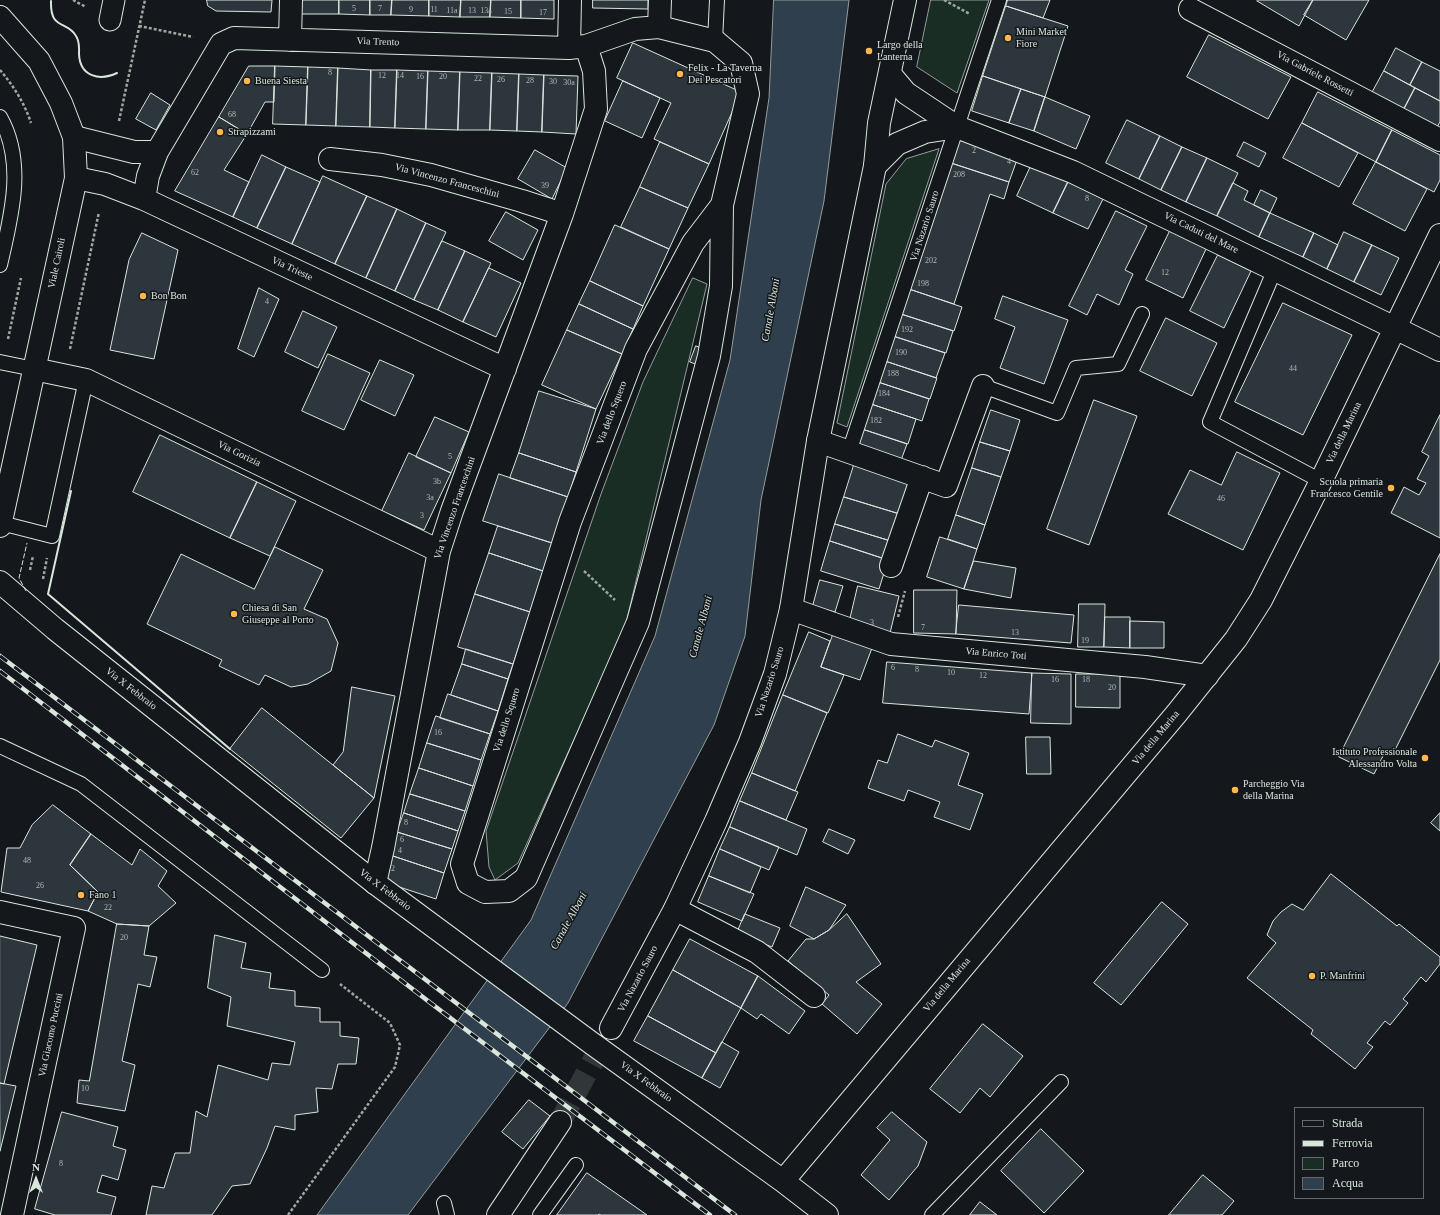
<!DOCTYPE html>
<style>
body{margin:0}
#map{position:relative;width:1440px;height:1215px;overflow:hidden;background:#14181c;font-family:Georgia,serif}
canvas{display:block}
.legend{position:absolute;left:1294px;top:1107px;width:130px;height:92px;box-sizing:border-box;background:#14181c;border:1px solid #626a69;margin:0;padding:5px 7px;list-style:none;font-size:12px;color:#d8e6dc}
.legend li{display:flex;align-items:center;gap:8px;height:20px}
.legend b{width:20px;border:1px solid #626a69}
.north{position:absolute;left:16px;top:1159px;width:40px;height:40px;-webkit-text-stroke:3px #14181c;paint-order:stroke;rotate:0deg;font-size:11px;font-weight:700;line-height:16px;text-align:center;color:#d8e6dc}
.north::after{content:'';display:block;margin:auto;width:14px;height:18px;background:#d8e6dc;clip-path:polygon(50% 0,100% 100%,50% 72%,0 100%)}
</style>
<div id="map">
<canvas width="1440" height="1215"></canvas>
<ul class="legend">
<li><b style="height:5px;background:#14181c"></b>Strada</li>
<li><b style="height:5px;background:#d8e6dc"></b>Ferrovia</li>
<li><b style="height:11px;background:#1a2d24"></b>Parco</li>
<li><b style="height:11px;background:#2f3f4d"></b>Acqua</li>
</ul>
<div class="north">N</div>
</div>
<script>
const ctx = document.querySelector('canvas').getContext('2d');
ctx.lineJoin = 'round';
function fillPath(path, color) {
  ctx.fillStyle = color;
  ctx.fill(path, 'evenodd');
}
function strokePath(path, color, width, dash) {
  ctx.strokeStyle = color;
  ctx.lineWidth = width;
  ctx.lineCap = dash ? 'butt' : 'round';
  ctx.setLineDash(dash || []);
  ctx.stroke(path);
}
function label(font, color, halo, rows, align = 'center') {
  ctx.font = font + ' Georgia,serif';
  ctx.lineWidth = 3;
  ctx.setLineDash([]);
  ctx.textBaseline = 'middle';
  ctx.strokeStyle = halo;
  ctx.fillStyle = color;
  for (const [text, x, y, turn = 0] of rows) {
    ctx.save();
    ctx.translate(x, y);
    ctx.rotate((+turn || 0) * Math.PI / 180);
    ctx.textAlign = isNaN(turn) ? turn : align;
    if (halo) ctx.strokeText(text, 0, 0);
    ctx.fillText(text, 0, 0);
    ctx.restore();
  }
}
const green = new Path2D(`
 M931,0H989L957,93L917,67Z
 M939,149L847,427L837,423L886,184L906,159Z
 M693,278L707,284L625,627L518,863L495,880L489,867L486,831L601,494L643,382Z`);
fillPath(green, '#1a2d24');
strokePath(green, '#939e99', 1);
const water = new Path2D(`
 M774,0H849L824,201L761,500L745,636L714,725L568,1003L408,1215H317L531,920L655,636L730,360L769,98Z`);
fillPath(water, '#2f3f4d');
strokePath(water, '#939e99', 1);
const building = new Path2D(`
 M207,0H272L271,12L216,11L208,6Z
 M297,0H339V14H296Z
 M339,0H370V15L339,14Z
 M370,0H392L391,15H370Z
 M392,0H429V16L391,15Z
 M429,0H461L460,17L429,16Z
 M461,0H491L490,17H460Z
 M491,0H521V18L490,17Z
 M521,0H554V19L521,18Z
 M593,0H648V9L593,8Z
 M1008,0H1050L1043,18L1006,6Z
 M1258,0H1313L1299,26L1257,1Z
 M1313,0H1369L1346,40L1304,15Z
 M1006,6L1068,26L1045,97L983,76Z
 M1209,35L1291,77L1268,119L1187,77Z
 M633,43L741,92L709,164L654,139L671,103L617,78Z
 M1396,48L1422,62L1410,85L1384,71Z
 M1422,62L1440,71V101L1410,85Z
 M249,66H275L274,102H265L247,134L219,117Z
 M275,66L308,67L306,125L273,124Z
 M308,67L338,68L336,126L306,125Z
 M338,68L371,70L370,127L336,126Z
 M371,70H397L395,128L370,127Z
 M397,70L428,71L426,129L395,128Z
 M428,71L460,72L458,130L426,129Z
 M1384,71L1415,88L1404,109L1372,93Z
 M460,72L492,73L490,130H458Z
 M492,73L519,74L517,131L490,130Z
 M519,74L544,75L542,132L517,131Z
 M544,75L578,76L576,134L542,132Z
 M983,76L1021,89L1009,123L972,111Z
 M623,81L660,98L642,138L605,121Z
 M1415,88L1440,101V122L1437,127L1404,109Z
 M1021,89L1045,97L1034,131L1009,123Z
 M1318,92L1392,130L1376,162L1302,123Z
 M151,93L170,105L156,130L136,119Z
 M1045,97L1090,116L1076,149L1034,131Z
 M219,117L247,134L224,170L249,182L233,217L175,191Z
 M1127,120L1160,136L1139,179L1106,163Z
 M1302,123L1358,153L1339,187L1283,158Z
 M1392,130L1440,155V180L1434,192L1376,162Z
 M1160,136L1182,147L1161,190L1139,179Z
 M959,138L1018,157L1009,182L951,163Z
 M660,142L709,164L688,208L640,187Z
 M1244,142L1266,153L1259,167L1237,156Z
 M1182,147L1207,158L1186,202L1161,190Z
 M535,150L567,168L552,199L518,179Z
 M262,155L286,167L257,228L233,217Z
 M1207,158L1238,173L1217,216L1186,202Z
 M1376,162L1427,189L1405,231L1353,204Z
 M951,163L1009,182L1004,199L990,194L954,304L909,289Z
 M1031,166L1068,182L1053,213L1017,196Z
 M286,167L320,182L292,244L257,228Z
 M323,176L367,196L335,264L292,244Z
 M1068,182L1103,199L1088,229L1053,213Z
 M1233,183L1248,191L1244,200L1270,213L1259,237L1217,216Z
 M640,187L688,208L669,249L621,227Z
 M1261,190L1277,198L1270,213L1254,205Z
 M367,196L397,209L366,278L335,264Z
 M397,209L426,223L395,291L366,278Z
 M1116,211L1147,226L1125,270L1133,274L1119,305L1097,294L1087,315L1069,306Z
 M506,212L538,230L523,260L489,241Z
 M1270,213L1314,233L1303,257L1259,237Z
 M426,223L446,232L414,300L395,291Z
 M615,225L669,249L643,306L590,281Z
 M1171,229L1207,247L1183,298L1146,280Z
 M1344,232L1372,245L1354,282L1327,269Z
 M142,233L178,250L154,359L110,350L129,260Z
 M1314,233L1338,245L1327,269L1303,257Z
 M442,241L465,251L438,310L414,300Z
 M1372,245L1399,258L1381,295L1354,282Z
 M465,251L491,263L463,322L438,310Z
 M1218,255L1251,271L1224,328L1190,311Z
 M489,268L521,283L496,337L463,322Z
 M590,281L643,306L633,329L579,304Z
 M259,288L279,299L254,357L238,349Z
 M909,289L962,307L954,331L901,314Z
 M1003,296L1068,320L1044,384L1000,368L1015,327L995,319Z
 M1283,303L1352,335L1303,435L1235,402Z
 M579,304L633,329L622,354L567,330Z
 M303,311L337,327L318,368L285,352Z
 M901,314L953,331L946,353L893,336Z
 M1166,318L1217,343L1192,396L1140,371Z
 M567,330L622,354L596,409L542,385Z
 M893,336L945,353L936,378L885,361Z
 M696,346L705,349L698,365L690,362Z
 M328,354L370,373L344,430L302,411Z
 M380,360L414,375L395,416L361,400Z
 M885,361L937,378L930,399L878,382Z
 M878,382L929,399L922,421L871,404Z
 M539,391L596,409L576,472L519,453Z
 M1094,400L1137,416L1089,545L1047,529Z
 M871,404L916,419L908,444L862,429Z
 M991,410L1020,420L1010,451L980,442Z
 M1440,415V538L1391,513L1404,487L1419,495L1426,483L1417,479L1429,456L1422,452Z
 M435,417L469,432L451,473L416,457Z
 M862,429L907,444L900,463L856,449Z
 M160,435L257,482L230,538L133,492Z
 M980,442L1010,451L1001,477L972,468Z
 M1237,452L1280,473L1243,550L1168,514L1190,470L1221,485Z
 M409,453L451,473L424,530L382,511Z
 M519,453L576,472L568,497L510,478Z
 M854,465L913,484L903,515L844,497Z
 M972,468L1001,477L985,525L956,515Z
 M499,474L568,497L552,543L483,521Z
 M257,482L296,501L270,556L230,538Z
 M844,497L903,515L894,542L835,524Z
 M956,515L985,525L977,549L948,539Z
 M835,524L894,542L888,560L830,541Z
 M498,526L552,543L543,571L489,553Z
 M940,537L977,549L964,589L927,577Z
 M830,541L888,560L879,589L821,571Z
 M275,547L323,570L304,609L327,619L338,643L331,671L308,684L291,687L265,675L259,685L219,666L222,660L147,624L181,554L254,589Z
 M489,553L543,571L530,612L475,594Z
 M1440,554V660L1393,754L1386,750L1374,774L1339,757Z
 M974,561L1016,568L1011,598L964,589Z
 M820,580L843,586L835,612L813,606Z
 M858,586L899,596L890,633L849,624Z
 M914,590H957L956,634L914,633Z
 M475,594L530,612L513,664L458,647Z
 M1079,604H1105L1104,647H1078Z
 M959,605L1074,615L1071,643L956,634Z
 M1105,617H1130V648L1104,647Z
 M1130,621L1164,622V648H1130Z
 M809,632L830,641L821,667L844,675L828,713L783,695Z
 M833,635L872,648L860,680L821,667Z
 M466,649L513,664L508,679L462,664Z
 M887,662L1032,673L1029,714L883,703Z
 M462,664L508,679L498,711L451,695Z
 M1032,673L1071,674V724L1031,723Z
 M1076,674H1120V708L1076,707Z
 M352,687L395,696L374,798L333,765L343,752Z
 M448,694L498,711L490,734L440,718Z
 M783,695L827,713L795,791L752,773Z
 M262,708L374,798L341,838L230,749Z
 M436,716L490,734L481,760L427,743Z
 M898,734L932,747L935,740L969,753L958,785L983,794L970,830L934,817L940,802L908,790L904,801L868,788L878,760L887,763Z
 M1026,737H1050L1051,774H1027Z
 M427,743L481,760L473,786L419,768Z
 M419,768L473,786L465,811L410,794Z
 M752,773L798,792L786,820L740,801Z
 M410,794L465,811L458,831L404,813Z
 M740,801L807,829L797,855L730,827Z
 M53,805L91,834L70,865L98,892L88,911L1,892L7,848H20L32,825Z
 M404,813L458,831L452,849L397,832Z
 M1440,813V831L1431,823Z
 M730,827L779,847L769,870L720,849Z
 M829,829L855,840L848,854L823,842Z
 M397,832L452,849L444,873L390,855Z
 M91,834L132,865L140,849L167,871L158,886L176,903L149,926L117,924L88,911L98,892L70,865Z
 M720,849L761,867L750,893L709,876Z
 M390,855L444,873L436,899L381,881Z
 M1331,874L1397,926L1399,924L1440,957V964L1426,982L1421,977L1403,999L1408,1003L1390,1025L1385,1021L1367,1043L1373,1047L1355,1069L1311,1034L1313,1030L1247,978L1276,943L1267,935L1273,921L1281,912L1292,904L1303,910Z
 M709,876L754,894L742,921L698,902Z
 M806,887L846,905L829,930L814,939L790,926Z
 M1162,902L1188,924L1121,1005L1094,983Z
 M745,914L780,928L772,947L737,933Z
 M847,914L881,964L856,982L882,1004L857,1034L822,1004L829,995L788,961L806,939H814L829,930Z
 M117,924L149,926L144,955L157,957L150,987L138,984L122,1061L135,1065L125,1111L77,1103L79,1080L89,1081Z
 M215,935L246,943L241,968L271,973L269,988L295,991V1006L320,1008V1022H340V1036L359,1038L356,1064H338L332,1089L316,1088L318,1112L295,1115V1130L275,1126L267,1148L250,1184L232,1186L212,1215H146L152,1186L164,1188L175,1153H190L196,1111L207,1117L218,1065L268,1080L272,1063L290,1065L295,1042L227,1026L231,997L208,988Z
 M0,936L37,945L4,1084L0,1083Z
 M690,939L758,976L741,1008L673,970Z
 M673,970L741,1008L716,1053L648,1016Z
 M758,976L805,1011L789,1034L761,1014L757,1019L741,1008Z
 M648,1016L716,1053L702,1078L634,1041Z
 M983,1024L1023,1056L990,1097L980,1088L960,1113L930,1089Z
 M722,1042L739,1052L720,1088L702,1078Z
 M0,1083L16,1086L0,1151Z
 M529,1100L550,1116L523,1149L502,1132Z
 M62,1112L118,1127L113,1146L126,1150L118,1180L102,1175L97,1192L116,1197L111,1215H55L35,1209Z
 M892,1112L927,1142L918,1166L889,1200L861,1175L890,1140L877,1128Z
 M1041,1129L1084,1171L1044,1213L1001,1171Z
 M587,1173L647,1215H601L599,1214L598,1215H557Z
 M1203,1175L1234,1201L1222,1215H1169Z
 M980,1202L997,1215H970Z`);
fillPath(building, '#2c363c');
strokePath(building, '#d8e6dc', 1);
strokePath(new Path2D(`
 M560,1122L611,1028`), '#313739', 22, [22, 11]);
const service = new Path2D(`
 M715,41L717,0
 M0,117C26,163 11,217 0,265
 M1275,269L1210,422L1321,481
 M0,362L34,369
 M983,386L1057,413L1076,368L1118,364L1142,314
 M849,452L999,0
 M1,523L52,536L86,380
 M0,746L81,784L322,970
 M444,1203L447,1215
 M540,1215L576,1165
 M932,1215L1061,1082`);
const pedestrian = new Path2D(`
 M110,20L114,0`);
const minor = new Path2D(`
 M1190,9L1440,140
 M659,27L660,0
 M290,40L291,0
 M569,48L570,0
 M890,74L906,93L957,127L1073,172L1395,328L1440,235
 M74,137L134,152H157
 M330,159L382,165L431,175L522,201L562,214
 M875,166L897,144L925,132L957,127
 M76,178L105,184L144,199L505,369
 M144,199L148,176L157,152L221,44L234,38L569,48L586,46L635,29L659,27L715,41L741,63L748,94L722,205L693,243L636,349L570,522L462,864L468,883L485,892L509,891L526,878L638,622L709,356L721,286L722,205
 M34,369L86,380L439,551
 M818,441L946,486L983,386
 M891,566L922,477
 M791,609L891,644L1145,667L1207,676
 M375,883L383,848L439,551L452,511L562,214L596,109L594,71L586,46
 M675,909L757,952L814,996
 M0,912L74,928L12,1215`);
const tertiary = new Path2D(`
 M0,17L39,61L61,103L74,137L76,178L0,526
 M0,582L55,629L375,883L590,1042L783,1181L827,1215
 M611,1028L675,909L716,821L750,742L775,674L791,609L818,441L875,166L879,123L905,0
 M783,1181L1177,713L1236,639L1261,600L1321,481L1395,328L1440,350
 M498,1215L560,1122`);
strokePath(service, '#d8e6dc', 16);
strokePath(pedestrian, '#d8e6dc', 23);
strokePath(minor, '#d8e6dc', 24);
strokePath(tertiary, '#d8e6dc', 24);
strokePath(new Path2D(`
 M73,0L86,7
 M944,0L970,14
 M139,26L193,37
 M0,70C13,85 25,104 31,123
 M119,121L145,0
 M8,339L21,278
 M70,349L99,212
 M30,570L33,556
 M584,571L615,600
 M43,579L47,558
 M898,617L905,591
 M288,1215L395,1067L400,1045L390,1023L340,984`), '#9da8a2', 2.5, [3, 2]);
strokePath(service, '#14181c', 14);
strokePath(pedestrian, '#14181c', 21);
strokePath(minor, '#14181c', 22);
strokePath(tertiary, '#14181c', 22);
const rail = new Path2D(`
 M0,656L735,1215
 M0,671L428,1001L710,1215`);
strokePath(rail, '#d8e6dc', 4.5);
strokePath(rail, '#14181c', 3, [9]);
strokePath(new Path2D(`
 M26,591L19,578L27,543`), '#d8e6dc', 1, [5, 2]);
strokePath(new Path2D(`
 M51,1C50,31 67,20 76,36C80,42 79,48 79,54C80,77 100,81 117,73
 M71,491L48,594L230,749`), '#d8e6dc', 2);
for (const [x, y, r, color] of [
 [1008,38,4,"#ffb74d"],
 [869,51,4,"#ffb74d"],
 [680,74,4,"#ffb74d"],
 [247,81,4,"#ffb74d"],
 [220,132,4,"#ffb74d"],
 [143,296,4,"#ffb74d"],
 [1391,488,4,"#ffb74d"],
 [234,614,4,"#ffb74d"],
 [1425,758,4,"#ffb74d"],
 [1235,790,4,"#ffb74d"],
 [81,895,4,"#ffb74d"],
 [1312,976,4,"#ffb74d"]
]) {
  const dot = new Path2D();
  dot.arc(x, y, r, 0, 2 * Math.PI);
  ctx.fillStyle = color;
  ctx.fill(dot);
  strokePath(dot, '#14181c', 1.5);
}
label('8px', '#adbab4', null, [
 ["5",354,9],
 ["7",380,9],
 ["9",411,10],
 ["11",434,10],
 ["11a",452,11],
 ["13",472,11],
 ["13a",486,11],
 ["15",508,12],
 ["17",543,13],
 ["8",330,73],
 ["12",382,76],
 ["14",400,76],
 ["16",420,77],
 ["20",443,77],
 ["22",478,79],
 ["26",501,80],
 ["28",530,81],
 ["30",553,82],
 ["30a",569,83],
 ["68",232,115],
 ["2",974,151],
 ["4",1009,162],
 ["62",195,173],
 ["208",959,175],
 ["39",545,186],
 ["8",1087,199],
 ["202",931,261],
 ["12",1165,273],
 ["198",923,284],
 ["4",267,302],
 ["192",907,330],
 ["190",901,353],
 ["44",1293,369],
 ["188",893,374],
 ["184",884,394],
 ["182",876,421],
 ["5",450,457],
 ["3b",437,482],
 ["3a",430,498],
 ["46",1221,499],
 ["3",422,516],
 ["3",872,623],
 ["7",923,628],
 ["13",1015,633],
 ["19",1085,641],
 ["6",893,668],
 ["8",917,670],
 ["10",951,673],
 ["12",983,676],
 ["16",1055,680],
 ["18",1086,680],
 ["20",1112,688],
 ["16",438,733],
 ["8",406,823],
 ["6",402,840],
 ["4",400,851],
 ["48",27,861],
 ["2",393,869],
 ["26",40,886],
 ["22",108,908],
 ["20",124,938],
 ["10",85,1089],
 ["8",61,1164]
]);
label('10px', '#d8e6dc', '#14181c', [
 ["Mini Market",1016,32],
 ["Fiore",1016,44],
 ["Largo della",877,45],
 ["Lanterna",877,57],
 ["Felix - La Taverna",688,68],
 ["Dei Pescatori",688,80],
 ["Buena Siesta",255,81],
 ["Strapizzami",228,132],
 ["Bon Bon",151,296],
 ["Scuola primaria",1383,482,"right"],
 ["Francesco Gentile",1383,494,"right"],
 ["Chiesa di San",242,608],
 ["Giuseppe al Porto",242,620],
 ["Istituto Professionale",1417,752,"right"],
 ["Alessandro Volta",1417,764,"right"],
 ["Parcheggio Via",1243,784],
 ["della Marina",1243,796],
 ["Fano 1",89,895],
 ["P. Manfrini",1320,976]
], 'left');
label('10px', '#d8e6dc', '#14181c', [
 ["Via Trento",378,42,2],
 ["Via Gabriele Rossetti",1315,74,28],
 ["Via Vincenzo Franceschini",447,181,15],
 ["Via Nazario Sauro",925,226,-72],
 ["Via Caduti del Mare",1201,233,26],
 ["Viale Cairoli",57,263,-78],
 ["Via Trieste",292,269,25],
 ["Via dello Squero",612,413,-69],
 ["Via della Marina",1344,433,-64],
 ["Via Gorizia",239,454,26],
 ["Via Vincenzo Franceschini",455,508,-71],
 ["Via Enrico Toti",996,654,5],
 ["Via Nazario Sauro",770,682,-72],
 ["Via X Febbraio",131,689,38],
 ["Via dello Squero",507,720,-72],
 ["Via della Marina",1156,738,-50],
 ["Via X Febbraio",385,890,37],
 ["Via Nazario Sauro",638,979,-62],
 ["Via della Marina",947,985,-50],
 ["Via Giacomo Puccini",51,1035,-78],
 ["Via X Febbraio",646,1082,36]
]);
label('italic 11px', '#d8e6dc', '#14181c', [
 ["Canale Albani",771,310,-80],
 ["Canale Albani",701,627,-75],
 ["Canale Albani",569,921,-61]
]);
</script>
